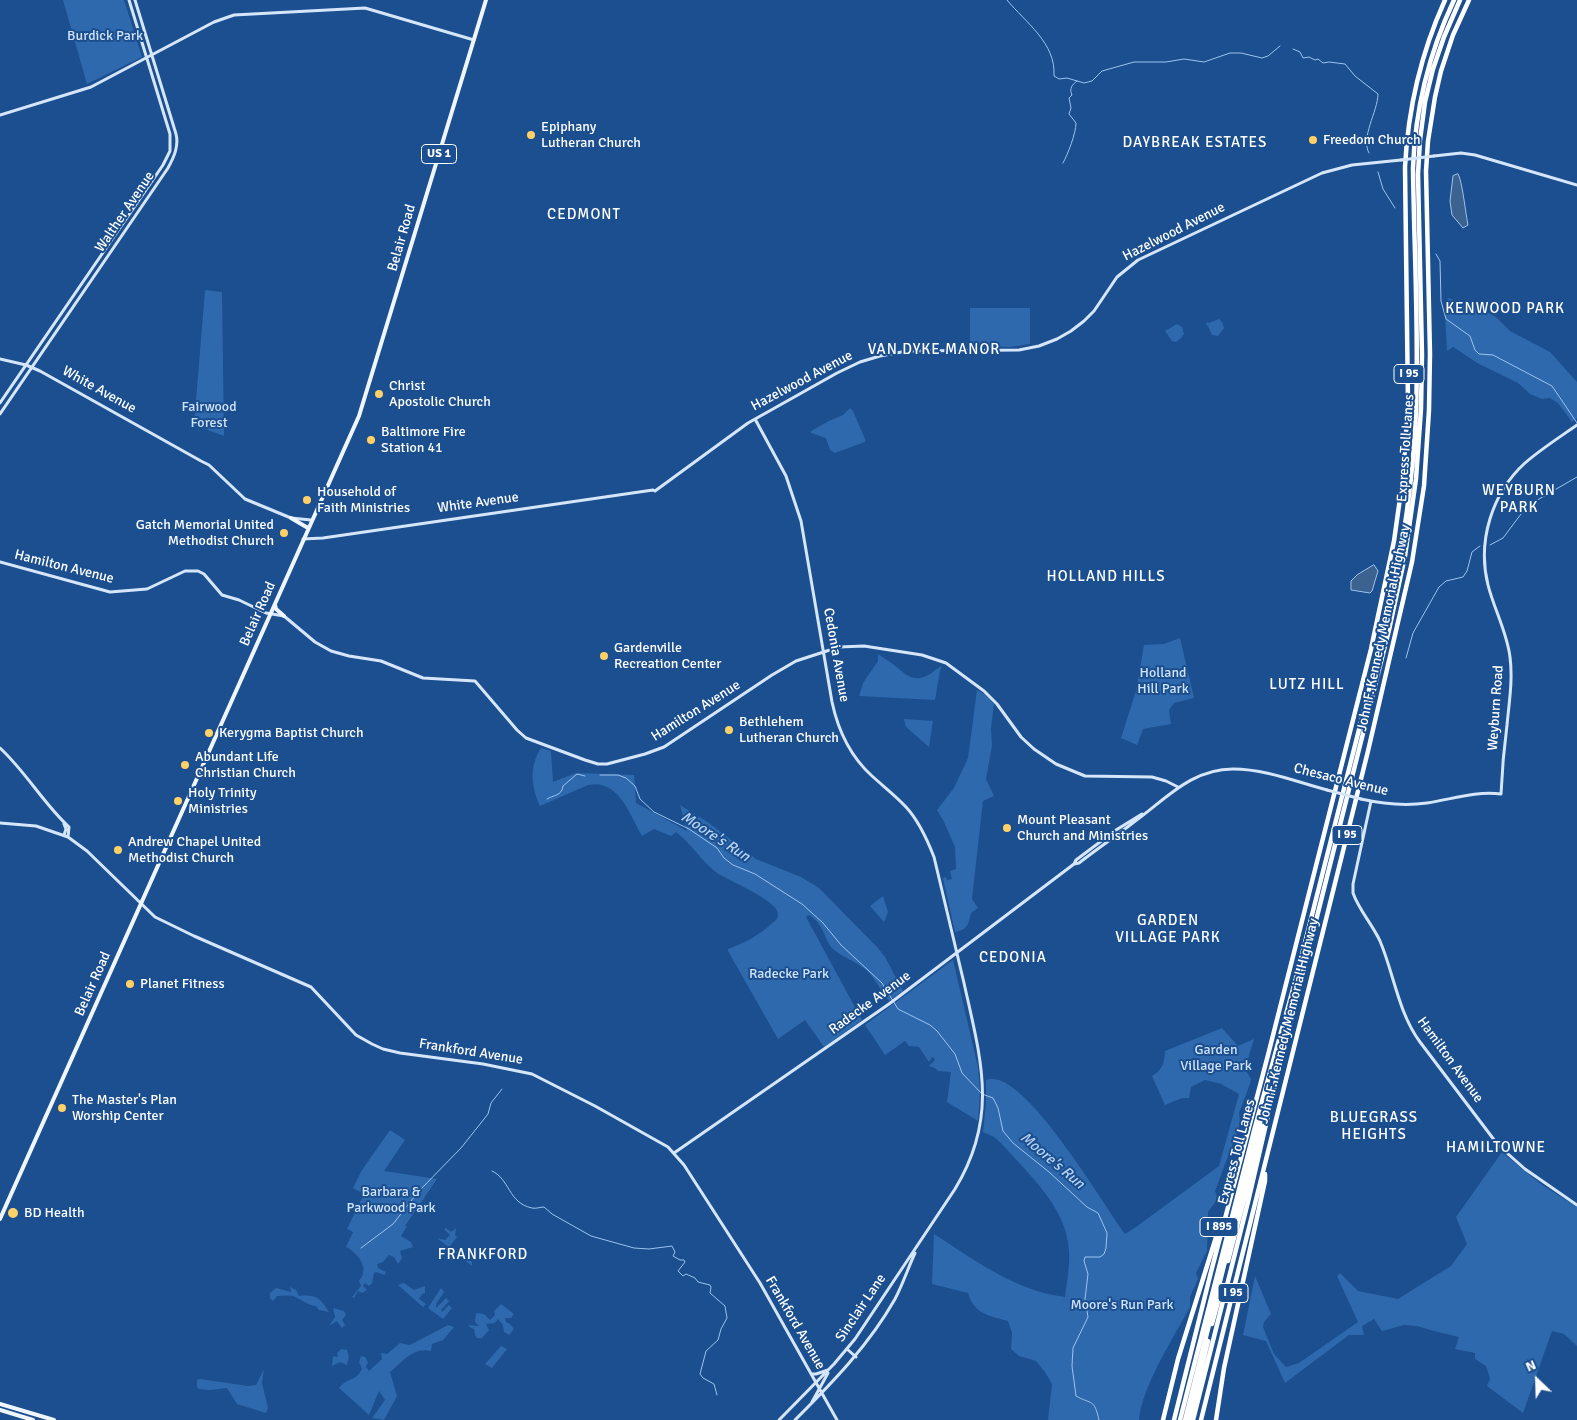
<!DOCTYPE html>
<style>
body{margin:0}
#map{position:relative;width:1577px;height:1420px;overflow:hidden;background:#1b4f8f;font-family:Signika,sans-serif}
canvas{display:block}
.north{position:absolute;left:1512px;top:1355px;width:50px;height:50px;-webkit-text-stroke:4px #1b4f8f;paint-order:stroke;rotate:336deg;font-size:14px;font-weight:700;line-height:20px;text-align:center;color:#fff}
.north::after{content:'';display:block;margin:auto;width:18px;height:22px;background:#fff;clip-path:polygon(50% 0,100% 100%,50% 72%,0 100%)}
</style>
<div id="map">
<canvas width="1577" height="1420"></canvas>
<div class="north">N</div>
</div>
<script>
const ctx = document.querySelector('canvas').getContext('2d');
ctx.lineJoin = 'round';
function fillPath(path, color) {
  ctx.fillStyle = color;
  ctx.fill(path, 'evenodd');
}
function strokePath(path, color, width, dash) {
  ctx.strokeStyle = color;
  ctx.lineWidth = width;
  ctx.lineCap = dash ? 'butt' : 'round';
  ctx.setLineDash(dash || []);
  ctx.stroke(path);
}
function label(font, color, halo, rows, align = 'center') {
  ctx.font = font + ' Signika,sans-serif';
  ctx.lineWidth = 4;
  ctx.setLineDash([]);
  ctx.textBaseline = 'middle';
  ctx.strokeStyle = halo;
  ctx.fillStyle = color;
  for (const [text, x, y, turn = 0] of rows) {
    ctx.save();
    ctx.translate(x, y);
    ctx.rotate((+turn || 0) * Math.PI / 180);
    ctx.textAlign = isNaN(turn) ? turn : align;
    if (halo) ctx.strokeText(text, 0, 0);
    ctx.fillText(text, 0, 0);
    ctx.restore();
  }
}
fillPath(new Path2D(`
 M63,0H124L142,57L87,84Z
 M205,290L222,292L224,436L194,425Z
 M1448,298L1477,307L1496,317L1510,331L1550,352L1577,382V418L1572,422L1558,403L1550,398L1542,399L1530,394L1518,383L1479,364L1453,347L1447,351L1445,314Z
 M970,308H1030V344L1010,347L970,346Z
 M1219,319L1222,322L1224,328L1218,336L1212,335L1208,326L1206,325L1207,322L1209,323Z
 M1177,324L1182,327L1184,334L1181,338L1176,342L1172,341L1165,331Z
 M850,408L853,411L865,439V442L835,453L830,450L826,438L811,433V431L829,421L843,415Z
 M1180,638L1194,698L1174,703L1169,710L1171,724L1143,729L1137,745L1121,738L1136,691L1144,645L1164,644Z
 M878,654C885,659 892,663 898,668C906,675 914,682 926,676C932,674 936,668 942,666L940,671L935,700L859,696L863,683L878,661Z
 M977,690L986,695L994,704L991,728L992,746L986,779L994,796L983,801L972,899L978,908L971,913C968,925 968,929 955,932L943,878L946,877L947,880L952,879L950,871L956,869L955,847L943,820L937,810L954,788L968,758Z
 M904,719L933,721L929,747L906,727Z
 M541,748L551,751L553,782L576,773L634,775L636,803L687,831L680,805L709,823L756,859L801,877L819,888L877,947L885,957L903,991L889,1001C881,991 875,978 866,970C856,961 843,958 833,949C823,939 826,926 809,915L806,917L862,1020L824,1047L805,1020L778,1039L728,951V949C744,943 756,937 769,926C772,923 778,920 778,915C780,901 729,881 717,873C701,861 692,844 676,832L671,836L654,829L642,836C629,814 619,779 588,785L540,806C531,786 529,767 541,748Z
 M883,896L888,912L884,922L870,906Z
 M953,960L978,1067L980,1092L978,1121L947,1102L951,1072L938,1071L935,1068L929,1066L935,1060L934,1058L932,1057L929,1062L919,1047L909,1046L905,1041L885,1055L865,1025Z
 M1222,1028L1238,1046L1254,1039L1245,1069L1251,1079L1250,1084L1239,1113L1240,1122L1238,1130L1215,1191L1217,1196L1216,1201L1208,1212L1207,1251L1196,1273L1198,1279L1190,1297V1307C1174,1337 1141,1388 1139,1420H1048L1052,1384L1045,1372L1036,1361L1019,1356L1011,1349L1012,1333L1008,1321C989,1316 974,1314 968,1293L932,1284L934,1234C975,1260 1015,1291 1065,1297C1067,1282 1070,1266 1069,1251C1067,1207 1028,1174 1001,1143L994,1137L983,1132L986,1103V1080C1022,1064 1105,1208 1125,1234L1136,1227L1219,1166L1239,1094L1221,1084L1205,1080L1191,1087L1189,1098H1182L1165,1105L1152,1076C1163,1069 1164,1064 1165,1051Z
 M390,1130L405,1140L384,1171L437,1179L405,1226H407L401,1236L411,1242L413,1247L400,1251L402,1258L398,1264L394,1257L389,1255L383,1262L377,1264L378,1268L386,1272L385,1275L376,1272L374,1273L372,1283L369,1286L365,1283L363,1286L367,1290L362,1293L358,1291L354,1298L352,1297L361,1286L359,1281C360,1279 363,1276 363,1273C366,1262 353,1250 346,1247L353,1232L347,1229L364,1194L353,1188L362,1170Z
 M1502,1152L1542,1185L1577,1207V1346L1564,1334L1552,1331L1523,1413L1487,1386L1490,1379L1486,1366L1475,1359V1353L1455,1349L1459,1337L1434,1331L1417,1326L1404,1325L1382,1331L1374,1319L1362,1326L1364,1335H1349L1285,1383L1266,1341L1243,1335L1255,1276L1271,1314L1264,1322L1263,1327L1274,1354L1286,1367L1299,1363L1358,1322L1337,1276L1340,1273L1358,1291L1398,1299L1451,1266L1467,1244L1456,1217Z
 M446,1228L451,1232L456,1228L455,1235L457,1237L450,1246L472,1262V1266L461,1257L452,1254V1261L447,1258V1246L437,1238L445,1240L450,1235L444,1229Z
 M404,1283L414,1290L425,1286V1293L422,1294L419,1299L426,1304L423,1307L398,1285Z
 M290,1287L296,1290L299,1296C316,1294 320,1298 329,1312L319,1310L316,1306C307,1305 301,1299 293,1296C288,1295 282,1296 277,1296L273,1301L270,1298V1293L276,1288L291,1292Z
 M441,1288L444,1292L436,1304V1308L446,1298L449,1301L441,1310L442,1312L449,1305L452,1308L443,1319L428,1308Z
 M501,1304L514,1314L511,1318H505L506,1322L510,1324L514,1329L509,1335L504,1332L503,1325L498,1319L495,1323L486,1324L489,1330L482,1338H477L475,1335L474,1329L471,1328L468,1325L479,1326L475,1322L476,1313L484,1314L490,1320L495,1315L494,1311Z
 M333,1308L344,1311L346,1315L342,1320L345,1325L342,1328L337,1321L329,1326L335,1317Z
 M448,1325L454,1327L443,1340L432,1344L431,1351C412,1347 403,1362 390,1372L397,1396L384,1420L372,1418L385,1400L379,1391L369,1415L339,1388C347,1378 356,1381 362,1369L359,1362L361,1356L365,1357L368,1362L366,1367L369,1371L382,1359L381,1353L387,1354L400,1343L410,1345Z
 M501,1346L507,1349L492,1368L485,1364Z
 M341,1349L347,1350L349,1357L347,1365L340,1362L332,1366L333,1356L338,1357L337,1353Z
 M264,1369L262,1383L268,1408L266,1413L237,1404L227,1388L210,1390L199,1389L197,1387V1380L200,1379L248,1386L256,1385Z`), '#2e69ad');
const water = new Path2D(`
 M1458,174C1462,179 1466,216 1468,225L1463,228L1452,215L1450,201L1453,176Z
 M1374,565L1378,571L1372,591L1370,593L1351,590V581L1357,575Z`);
fillPath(water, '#3c6290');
strokePath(water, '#9cc4f0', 1);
strokePath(new Path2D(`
 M1007,0C1026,23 1056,43 1054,76L1059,79L1067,78L1084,83L1092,81L1102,71L1134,62H1166L1184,59L1204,62L1230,53H1241L1262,58L1268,56L1280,46
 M1293,49L1300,52L1303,58L1309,57L1315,60L1318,59L1323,63L1329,62L1345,64L1355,76L1378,94C1378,111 1360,138 1369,153
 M1063,163C1068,154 1076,133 1076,123L1069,114L1071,108L1069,98L1072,95C1069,88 1072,85 1077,81
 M1378,172L1383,189L1395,208
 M1436,254L1440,261L1441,301L1446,319L1470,336L1475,350L1479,354L1493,355L1552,386L1577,423
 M1490,545L1503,538L1527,506L1577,477
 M1406,658L1413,633L1439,587L1446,581L1463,577L1467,571L1472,552L1480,546
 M600,775H618L626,778L635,786L640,799L654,812L689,829L717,848L724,858L733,865L755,874L802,904L823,923L841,945L882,983L898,1009L930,1025L937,1031L955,1054L962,1073L982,1094L993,1098L998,1108L1003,1131L1013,1143L1049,1172L1087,1207L1098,1213L1107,1233L1106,1248L1104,1254L1100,1257H1085L1084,1261L1088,1274L1085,1299L1088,1317L1073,1348L1072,1366L1076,1396C1092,1405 1094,1398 1099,1420
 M547,799C553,795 562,796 563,786L577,774L585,776
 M492,1171C510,1179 508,1203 532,1208C536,1209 540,1207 544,1207L552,1214L591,1236L634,1248L649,1249L672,1246L675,1252L673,1256L680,1260H684L685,1262L678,1271L683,1276L686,1274L695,1278L698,1282L710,1285L711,1287L710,1293L725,1306L727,1318L721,1329L718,1340L706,1351L700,1374L703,1378L714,1384L717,1395
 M361,1248L393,1224L418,1192L461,1148L488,1114L491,1103L502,1089`), '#9cc4f0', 1);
strokePath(new Path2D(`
 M0,115L91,87L214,22L234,15L365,8L474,40
 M1434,156L1461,153L1475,155L1577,185
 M0,359L26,365L40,371L201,461L209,465L245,499L291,518L311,520
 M0,403L163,165L170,151V134L129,0
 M0,414L168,168C174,157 179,146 176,134L135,0
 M755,419L786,476L801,521L832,702C838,730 851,757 872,776C883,786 896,796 906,807C919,821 927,839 934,857C944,899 954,941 964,983C981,1060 999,1117 955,1189L855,1339L834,1364L779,1420
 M303,539L323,538L653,490L655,491L748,423L837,373L860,362L880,356L907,351L1019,350L1039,346L1057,339L1071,331L1084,321L1094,311L1117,277L1138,260L1322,173L1352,165L1401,160
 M0,562L110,592L147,589L185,571H198L204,574L222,595L239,600L266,613L284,616L315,642L331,651L349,656L381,661L423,678L475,681L517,730L526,738L585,760L598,764H607L645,754L664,747L772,675L796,661L839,647L864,646L922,655L946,663L984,691L997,704L1021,737L1034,749L1056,764L1085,776L1152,777L1166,781L1178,787
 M0,748C26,772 43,803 69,827L68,837
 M1361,799C1383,804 1405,806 1427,803C1453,799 1475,791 1501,794C1502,771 1504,748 1507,725C1509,703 1513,680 1510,657C1507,632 1494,609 1488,585C1477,541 1492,493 1525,463C1541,449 1560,437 1577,425
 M1371,801L1353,884V893C1359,910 1372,924 1380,941C1394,974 1398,1012 1420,1042L1498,1145L1525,1169L1577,1205
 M0,823L36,826L68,837L87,851L155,917L194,936L311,987L356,1035L372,1044L383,1049L400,1053L483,1064L532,1074L595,1106L668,1147L684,1165L760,1283L837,1420
 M64,824L66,829L64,835
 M1074,864L1076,860L1116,830L1142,814
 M674,1153L889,1004L1074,864L1079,863C1097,849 1116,836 1134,822C1166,799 1191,769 1233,769C1265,769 1297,782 1327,790
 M847,1349L856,1357
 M812,1374H816L828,1370
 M812,1402L828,1373
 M795,1420C833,1382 869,1345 895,1299C903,1284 908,1268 915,1253`), '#d6e6fa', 3);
strokePath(new Path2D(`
 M291,518L308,528
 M275,605L276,609L284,616
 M0,1219L359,416L486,0
 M0,1404L54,1420
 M0,1410L33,1420`), '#f0f6ff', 4);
strokePath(new Path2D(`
 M1228,1261L1263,1126
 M1212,1324L1219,1298
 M1163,1420L1178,1359L1217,1234
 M1174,1420L1211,1272L1268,1055L1371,649L1394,541L1403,477L1408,405L1405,167C1408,108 1421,53 1445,0
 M1180,1420L1255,1127L1296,978L1386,623C1402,554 1413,484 1416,412C1419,331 1414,250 1413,168C1415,110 1429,53 1454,0
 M1185,1420L1269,1087
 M1189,1420L1208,1341
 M1193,1420L1248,1202L1279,1068L1389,630L1405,556L1416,479L1421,409L1422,355L1418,174L1420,140L1425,102L1433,69L1444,37L1460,0
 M1201,1420L1368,751L1412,562L1424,486L1429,410L1430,354L1426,171L1428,141L1435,97L1441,71L1453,35L1469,0
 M1216,1420L1224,1368L1265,1181V1174`), '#fff', 4.5);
strokePath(new Path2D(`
 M1401,160L1434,156
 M1327,790L1361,799`), '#d6e6fa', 3);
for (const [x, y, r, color] of [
 [531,135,5,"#ffd166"],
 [1313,140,5,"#ffd166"],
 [379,394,5,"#ffd166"],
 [371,440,5,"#ffd166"],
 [307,500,5,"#ffd166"],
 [284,533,5,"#ffd166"],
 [604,656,5,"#ffd166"],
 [729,730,5,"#ffd166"],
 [209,733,5,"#ffd166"],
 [185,765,5,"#ffd166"],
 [178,801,5,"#ffd166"],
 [1007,828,5,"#ffd166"],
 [118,850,5,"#ffd166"],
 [130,984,5,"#ffd166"],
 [62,1108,5,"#ffd166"],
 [13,1213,6,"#ffd166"]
]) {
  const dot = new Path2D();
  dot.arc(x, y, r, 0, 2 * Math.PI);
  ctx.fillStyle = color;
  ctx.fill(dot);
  strokePath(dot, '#1b4f8f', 2);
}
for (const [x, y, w] of [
 [439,154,35],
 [1409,374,30],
 [1347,835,30],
 [1219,1227,38],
 [1233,1293,30]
]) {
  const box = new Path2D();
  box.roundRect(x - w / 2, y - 9.5, w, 19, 4);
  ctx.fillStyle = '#1b4f8f';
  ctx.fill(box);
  strokePath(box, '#fff', 1);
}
label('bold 12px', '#fff', null, [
 ["US 1",439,154],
 ["I 95",1409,374],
 ["I 95",1347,835],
 ["I 895",1219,1227],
 ["I 95",1233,1293]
]);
label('14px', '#cfe3fa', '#1b4f8f', [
 ["Burdick Park",105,36],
 ["Fairwood",209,407],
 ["Forest",209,423],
 ["Holland",1163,673],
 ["Hill Park",1163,689],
 ["Radecke Park",789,974],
 ["Garden",1216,1050],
 ["Village Park",1216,1066],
 ["Barbara &",391,1192],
 ["Parkwood Park",391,1208],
 ["Moore's Run Park",1122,1305]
]);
label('14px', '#fff', '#1b4f8f', [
 ["Epiphany",541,127],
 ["Lutheran Church",541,143],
 ["Freedom Church",1323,140],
 ["Christ",389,386],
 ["Apostolic Church",389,402],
 ["Baltimore Fire",381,432],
 ["Station 41",381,448],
 ["Household of",317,492],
 ["Faith Ministries",317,508],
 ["Gatch Memorial United",274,525,"right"],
 ["Methodist Church",274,541,"right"],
 ["Gardenville",614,648],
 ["Recreation Center",614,664],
 ["Bethlehem",739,722],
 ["Lutheran Church",739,738],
 ["Kerygma Baptist Church",219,733],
 ["Abundant Life",195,757],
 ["Christian Church",195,773],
 ["Holy Trinity",188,793],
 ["Ministries",188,809],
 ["Mount Pleasant",1017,820],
 ["Church and Ministries",1017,836],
 ["Andrew Chapel United",128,842],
 ["Methodist Church",128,858],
 ["Planet Fitness",140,984],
 ["The Master's Plan",72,1100],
 ["Worship Center",72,1116],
 ["BD Health",24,1213]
], 'left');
label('14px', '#fff', '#1b4f8f', [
 ["Walther Avenue",125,212,-56],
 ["Hazelwood Avenue",1174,232,-27],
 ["Belair Road",402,238,-74],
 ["Hazelwood Avenue",802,381,-28],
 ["White Avenue",99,390,29],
 ["Express Toll Lanes",1406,448,-86],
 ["White Avenue",478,503,-8],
 ["Hamilton Avenue",64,567,14],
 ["Belair Road",258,614,-66],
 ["John F. Kennedy Memorial Highway",1384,628,-78],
 ["Cedonia Avenue",836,655,80],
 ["Weyburn Road",1496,708,-86],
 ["Hamilton Avenue",696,711,-32],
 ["Chesaco Avenue",1341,780,14],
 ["Belair Road",93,984,-66],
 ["Radecke Avenue",870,1003,-36],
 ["John F. Kennedy Memorial Highway",1289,1021,-76],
 ["Frankford Avenue",471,1052,9],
 ["Hamilton Avenue",1450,1060,54],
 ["Express Toll Lanes",1237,1152,-75],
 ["Sinclair Lane",861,1308,-56],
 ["Frankford Avenue",795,1323,60]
]);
ctx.letterSpacing = '1px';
label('15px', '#fff', '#1b4f8f', [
 ["DAYBREAK ESTATES",1195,143],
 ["CEDMONT",584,215],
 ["KENWOOD PARK",1505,309],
 ["VAN DYKE MANOR",934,350],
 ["WEYBURN",1519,491],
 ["PARK",1519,508],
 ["HOLLAND HILLS",1106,577],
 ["LUTZ HILL",1307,685],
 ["GARDEN",1168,921],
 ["VILLAGE PARK",1168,938],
 ["CEDONIA",1013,958],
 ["BLUEGRASS",1374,1118],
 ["HEIGHTS",1374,1135],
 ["HAMILTOWNE",1496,1148],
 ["FRANKFORD",483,1255]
]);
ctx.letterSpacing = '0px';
label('italic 15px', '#b5d3f5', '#1b4f8f', [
 ["Moore's Run",715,837,33],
 ["Moore's Run",1052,1161,40]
]);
</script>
